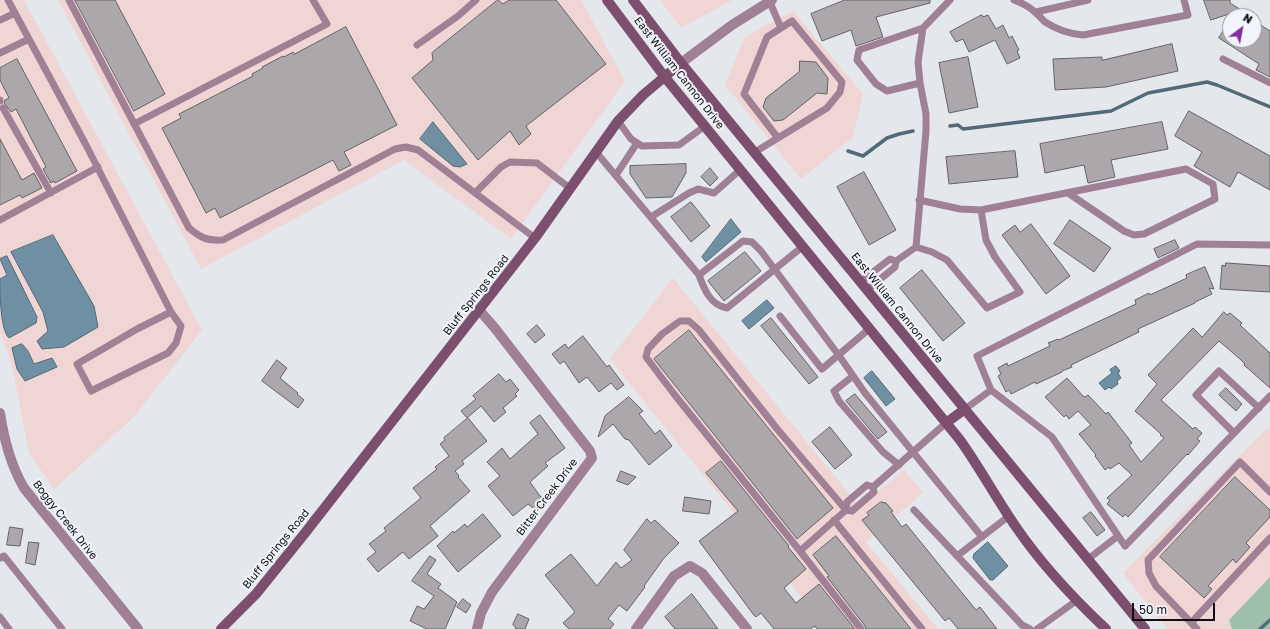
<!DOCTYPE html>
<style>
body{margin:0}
#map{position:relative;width:1270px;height:629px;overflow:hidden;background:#e4e7ec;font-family:"Golos Text",sans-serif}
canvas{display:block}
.north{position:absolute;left:1222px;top:8px;width:40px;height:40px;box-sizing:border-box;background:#f1f4fa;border:1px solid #96989d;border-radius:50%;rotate:32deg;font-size:11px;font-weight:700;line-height:16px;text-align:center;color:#0e0f11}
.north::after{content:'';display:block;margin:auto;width:14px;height:18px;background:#852d9b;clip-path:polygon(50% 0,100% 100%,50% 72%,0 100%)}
.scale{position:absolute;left:1132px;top:603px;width:83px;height:18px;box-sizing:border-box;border:2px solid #0e0f11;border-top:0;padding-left:5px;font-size:12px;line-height:14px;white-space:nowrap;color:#0e0f11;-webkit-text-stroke:3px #f1f4fa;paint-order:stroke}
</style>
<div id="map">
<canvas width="1270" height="629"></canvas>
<div class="north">N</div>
<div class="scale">50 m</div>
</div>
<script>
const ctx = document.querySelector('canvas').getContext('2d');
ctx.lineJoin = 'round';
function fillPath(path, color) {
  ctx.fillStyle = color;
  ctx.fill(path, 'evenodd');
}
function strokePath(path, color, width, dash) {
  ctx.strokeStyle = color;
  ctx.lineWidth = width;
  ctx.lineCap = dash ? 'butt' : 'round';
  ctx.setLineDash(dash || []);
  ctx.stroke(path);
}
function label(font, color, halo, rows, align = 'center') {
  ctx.font = font + ' "Golos Text",sans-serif';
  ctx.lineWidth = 4;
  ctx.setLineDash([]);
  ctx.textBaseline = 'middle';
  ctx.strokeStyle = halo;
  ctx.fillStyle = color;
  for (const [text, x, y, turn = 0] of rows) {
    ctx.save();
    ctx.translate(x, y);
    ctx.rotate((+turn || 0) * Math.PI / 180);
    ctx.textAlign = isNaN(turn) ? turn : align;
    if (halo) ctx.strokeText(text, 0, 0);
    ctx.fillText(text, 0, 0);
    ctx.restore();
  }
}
fillPath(new Path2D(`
 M0,0H24L202,330L134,417L54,489L29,453L13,370L0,331Z
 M58,0H581L625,81L511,239L404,160L201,269Z
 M660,0H732L681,28Z
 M793,11L863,94L853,137L801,179L725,85L745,37Z
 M673,278L860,507L904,470L923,493L866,542L938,629H827L610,359Z
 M1267,428L1270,431V577L1229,620L1232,629H1167L1123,573Z`), '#f0d5d5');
fillPath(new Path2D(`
 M1270,577V629H1232L1229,620Z`), '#9dbfac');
const water = new Path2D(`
 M433,122L467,164L460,167L453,166L420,139Z
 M731,219L741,232L706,262L702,257Z
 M53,235L94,306L98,327L64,347L42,349L37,341L48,331L43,312L11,252Z
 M7,256L37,317L36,323L9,338C0,329 0,294 0,279L7,275L0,259Z
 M767,300L774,308L749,329L742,321Z
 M22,344L28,351L34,364L52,358L57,367L25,381L17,369L12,348Z
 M1116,366L1120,371L1118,373L1121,378L1117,381L1118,384L1111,389L1109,387L1105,390L1099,383L1112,373L1110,370Z
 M872,371L895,399L886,406L864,378Z
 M988,542L1008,566L993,580H990L973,558L974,554Z`);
fillPath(water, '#6f90a2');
strokePath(water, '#526976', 1);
strokePath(new Path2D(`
 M950,126L958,125L963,129L1111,111L1148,93L1207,82L1217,85L1270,107
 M848,151L863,156L887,138L899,134L913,131
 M1260,629L1270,620`), '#526976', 3.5);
const building = new Path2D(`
 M75,0H115L165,94L134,111Z
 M498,0L503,4L509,0H556L606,64L526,126L531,134L519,145L510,131L478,160L412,78L433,60L432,53Z
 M845,0H930V3L876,17L883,37L856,46L851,30L822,41L811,14Z
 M1204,0H1230V3L1241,10L1211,20Z
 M982,15L983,17L988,15L996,29L1003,25L1009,38L1012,36L1019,50L1017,51L1020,58L1007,64L995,40L969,52L963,39L956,42L950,32Z
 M1230,20V40H1254V21L1270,31V77L1256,70L1259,64L1219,38Z
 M346,27L397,125L344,152L351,165L339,171L333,160L220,218L215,208L206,213L162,128L181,118L179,114L253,76L252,74L263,68L262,67L283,56L284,57L293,52L294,54Z
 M1172,44L1178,71L1106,87L1055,90L1053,59L1102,57V60Z
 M968,57L978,107L949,113L939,63Z
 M17,59L77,171L55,183L54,181L51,183L43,169L46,167L16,109L11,112L4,103L5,100L9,98L0,80V68Z
 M800,61L816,62L828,78L827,94L817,93L783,120L774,121L763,107L766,98L799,72Z
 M1189,111L1270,156V190L1238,172L1230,187L1194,166L1202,152L1175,136Z
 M1162,122L1168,149L1111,160L1115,177L1088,183L1084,165L1045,173L1040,144Z
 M0,139L22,180L34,173L42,188L22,198L20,195L0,205Z
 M1015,151L1018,177L949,184L946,157Z
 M686,164V173L672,197L646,198L630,174V166Z
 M710,168L718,178L710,186L701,177Z
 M864,172L896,230L869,245L837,187Z
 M691,202L710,226L691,242L671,217Z
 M1070,220L1111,248L1094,272L1054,244Z
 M1031,224L1070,276L1046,294L1002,235L1015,225L1020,232Z
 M1175,240L1179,248L1158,258L1154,249Z
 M745,252L761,271L724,301L708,281Z
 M1226,263L1270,266V292L1220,289L1222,265L1225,266Z
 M1205,267L1214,289L1209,288L1212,294L1195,302V303L1138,329L1139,332L1071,365L1072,367L1062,371V372L1036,384L1035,382L1011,394L1009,390L1006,392L998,376L1001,374L998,368L1007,363L1008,366L1050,346L1048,343L1058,339L1059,340L1136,304L1135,300L1149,293L1150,295L1187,278L1186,275Z
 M922,270L965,323L943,341L900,288Z
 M1224,312L1227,315L1230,313L1242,323L1240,325L1270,353V388L1244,365L1245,364L1240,359L1219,341L1161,400L1193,429L1195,427L1202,433L1197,439L1200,441L1188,455L1187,454L1128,517L1125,514L1123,517L1107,504L1110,500L1107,498L1132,475L1119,463L1110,469L1109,467L1105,470L1095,456L1096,455L1079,434L1091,425L1078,411L1069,419L1066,415L1064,417L1045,397L1067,378L1083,396L1085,397L1088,395L1106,414L1108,412L1132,443L1129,445L1141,462L1164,438L1160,435L1161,434L1135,411L1157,384L1148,375L1193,328L1202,337Z
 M771,318L818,377L809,384L761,326Z
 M537,325L545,335L535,343L527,334Z
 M689,330L833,508L797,539L654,359Z
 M583,336L607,367L609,365L624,385L617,390L611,383L599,392L587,377L579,383L564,361L560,364L552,354L565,344L568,348Z
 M277,360L287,368L280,378L298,393L297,394L304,400L298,408L262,381Z
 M499,374L506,382L510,379L519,390L515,394L517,396L503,408L506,412L494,422L481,406L467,418L461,411L476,399L473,396Z
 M1226,388L1242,404L1236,411L1219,395Z
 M855,394L887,432L878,439L846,401Z
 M629,397L643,411L639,414L655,434L660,430L672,446L649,465L629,440L625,439L613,424L598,437L605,416Z
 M540,415L565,448L545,463L548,466L530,482L540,496L546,500L537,511L528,504L513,516L488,486L500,476L487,462L502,448L510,459L538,434L530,423Z
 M468,418L487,441L462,461L464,464L455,471L459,476L458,477L470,491L430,526L438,536L409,559L403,552L378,572L367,559L376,552L369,544L386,531L384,528L421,498L413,488L437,469L435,467L449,456L440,444L445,440L444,438Z
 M830,427L852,455L835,469L812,442Z
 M721,461L789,546L788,547L806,569L784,588L796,603L819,584L855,629H817L815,626L810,629H774L761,613L756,617L753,614L699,541L738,511L706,473Z
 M621,471L636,477L628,485L617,481Z
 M1235,477L1270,510V517L1246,543L1250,547L1236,563L1233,559L1208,586L1212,589L1204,598L1160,557Z
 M685,497L711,501L709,514L683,511Z
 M881,502L886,503L893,511L891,512L902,527L906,524L976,610L980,607L997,629H958L949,618L945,621L862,520L869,515L867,513Z
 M1091,512L1105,530L1097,536L1083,518Z
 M483,514L501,536L458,572L437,546L453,531L454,533L465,524L467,527Z
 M647,519L651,523L655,520L679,543L664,558L644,586L645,587L627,611L619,605L608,619L614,624L610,629H569L563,623L575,612L545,575L571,554L597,586L616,562L621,568L632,560L624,550Z
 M10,527L23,529L20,546L7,545Z
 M836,536L911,629H866L865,626L827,577L829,576L813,555Z
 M29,542L39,543L35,565L26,563Z
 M430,556L436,560L427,574L441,584L438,588L457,602L445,629H427L410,621L417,606L424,609L434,596L412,581Z
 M692,594L718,629H675L665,617Z
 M463,599L471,605L466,613L457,607Z
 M518,614L529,619L525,629H515L516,627L513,625Z`);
fillPath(building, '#aca7ab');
strokePath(building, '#666265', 1);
strokePath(new Path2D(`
 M8,0L85,143L171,312L181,326L176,343L168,353L91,391L77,364L137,329L171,312
 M69,0L189,228C201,238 207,241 223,240L395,149L406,147L418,150L535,238
 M769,0L781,28
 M1014,0C1022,3 1030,7 1036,13C1039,16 1042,19 1045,22C1056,29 1070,34 1083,35L1188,15L1184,0
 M1036,12L1088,0
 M0,20L15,13
 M417,45L458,16L476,0
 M0,53L29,39
 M1223,59L1270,83
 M920,83L887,91L876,84L857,60L859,50L923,28
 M0,100V101
 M3,108L51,193
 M618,121L631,139L642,146L679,145L705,126
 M134,124L327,24L313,0
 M596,152L699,275C704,289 710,305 727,308L802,247
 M755,152L827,108L840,92L842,82L792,21L767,37L744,94L778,138
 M616,175L637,143
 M475,193L501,167L510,162L537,163L571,189
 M919,200L960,209L981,210L1186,169L1213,184L1215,199L1144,234L1134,235L1124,231L1068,193
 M651,217L689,193L698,189L714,193L740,170
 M0,220L98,167
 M916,247L926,131V114L920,83L918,62L923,28L950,0
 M699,275L743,241L752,242L761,251L840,357L865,393L982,537
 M860,282L890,259L896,261L916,247L932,252L947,260L987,308L1020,292L995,257L986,240L981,210
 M867,290L895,267L896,261
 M780,316L822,369L869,329
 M853,376L834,391L839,401L883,452L899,465
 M991,390L977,356L1197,244L1270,245
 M965,409L991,390L1052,437L1125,546L1270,396
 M1234,433L1196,395L1219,371L1259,408
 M846,510L778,430L699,330L689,321H680L662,334L648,349L646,357L674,394L800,551L846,510L852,511L874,492L873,487L946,423
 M846,510L847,502L867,485L873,487
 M914,510L1022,625L1030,629
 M834,520L922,629
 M800,551L861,629
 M957,556L1009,516
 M0,558L4,556L62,629
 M1088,559L1118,536
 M0,617L9,629
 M1191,623L1270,538
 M1037,629L1076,601
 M1197,629L1156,586L1149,573L1148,560L1240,462L1270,492`), '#9f8094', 7);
strokePath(new Path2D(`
 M681,63L732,25L772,0
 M0,413C4,440 10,464 24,488L138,629
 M477,629L481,613L492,592L592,458L590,451L494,327L479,310
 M636,629L674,576L690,566L702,573L747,629`), '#9f8094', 10);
strokePath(new Path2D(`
 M607,0L664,76L960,440C980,468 996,498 1016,527C1042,565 1073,598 1106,629
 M633,0L681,63L1145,629
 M946,423L965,409
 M221,629L256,594L305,533L535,238L618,121L643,95L681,63`), '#7b4f6d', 10);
label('11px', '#0e0f11', '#f1f4fa', [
 ["East William Cannon Drive",679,73,52],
 ["Bluff Springs Road",476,295,-52],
 ["East William Cannon Drive",897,308,51],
 ["Bitter Creek Drive",547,497,-53],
 ["Boggy Creek Drive",65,520,52],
 ["Bluff Springs Road",276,549,-51]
]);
</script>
